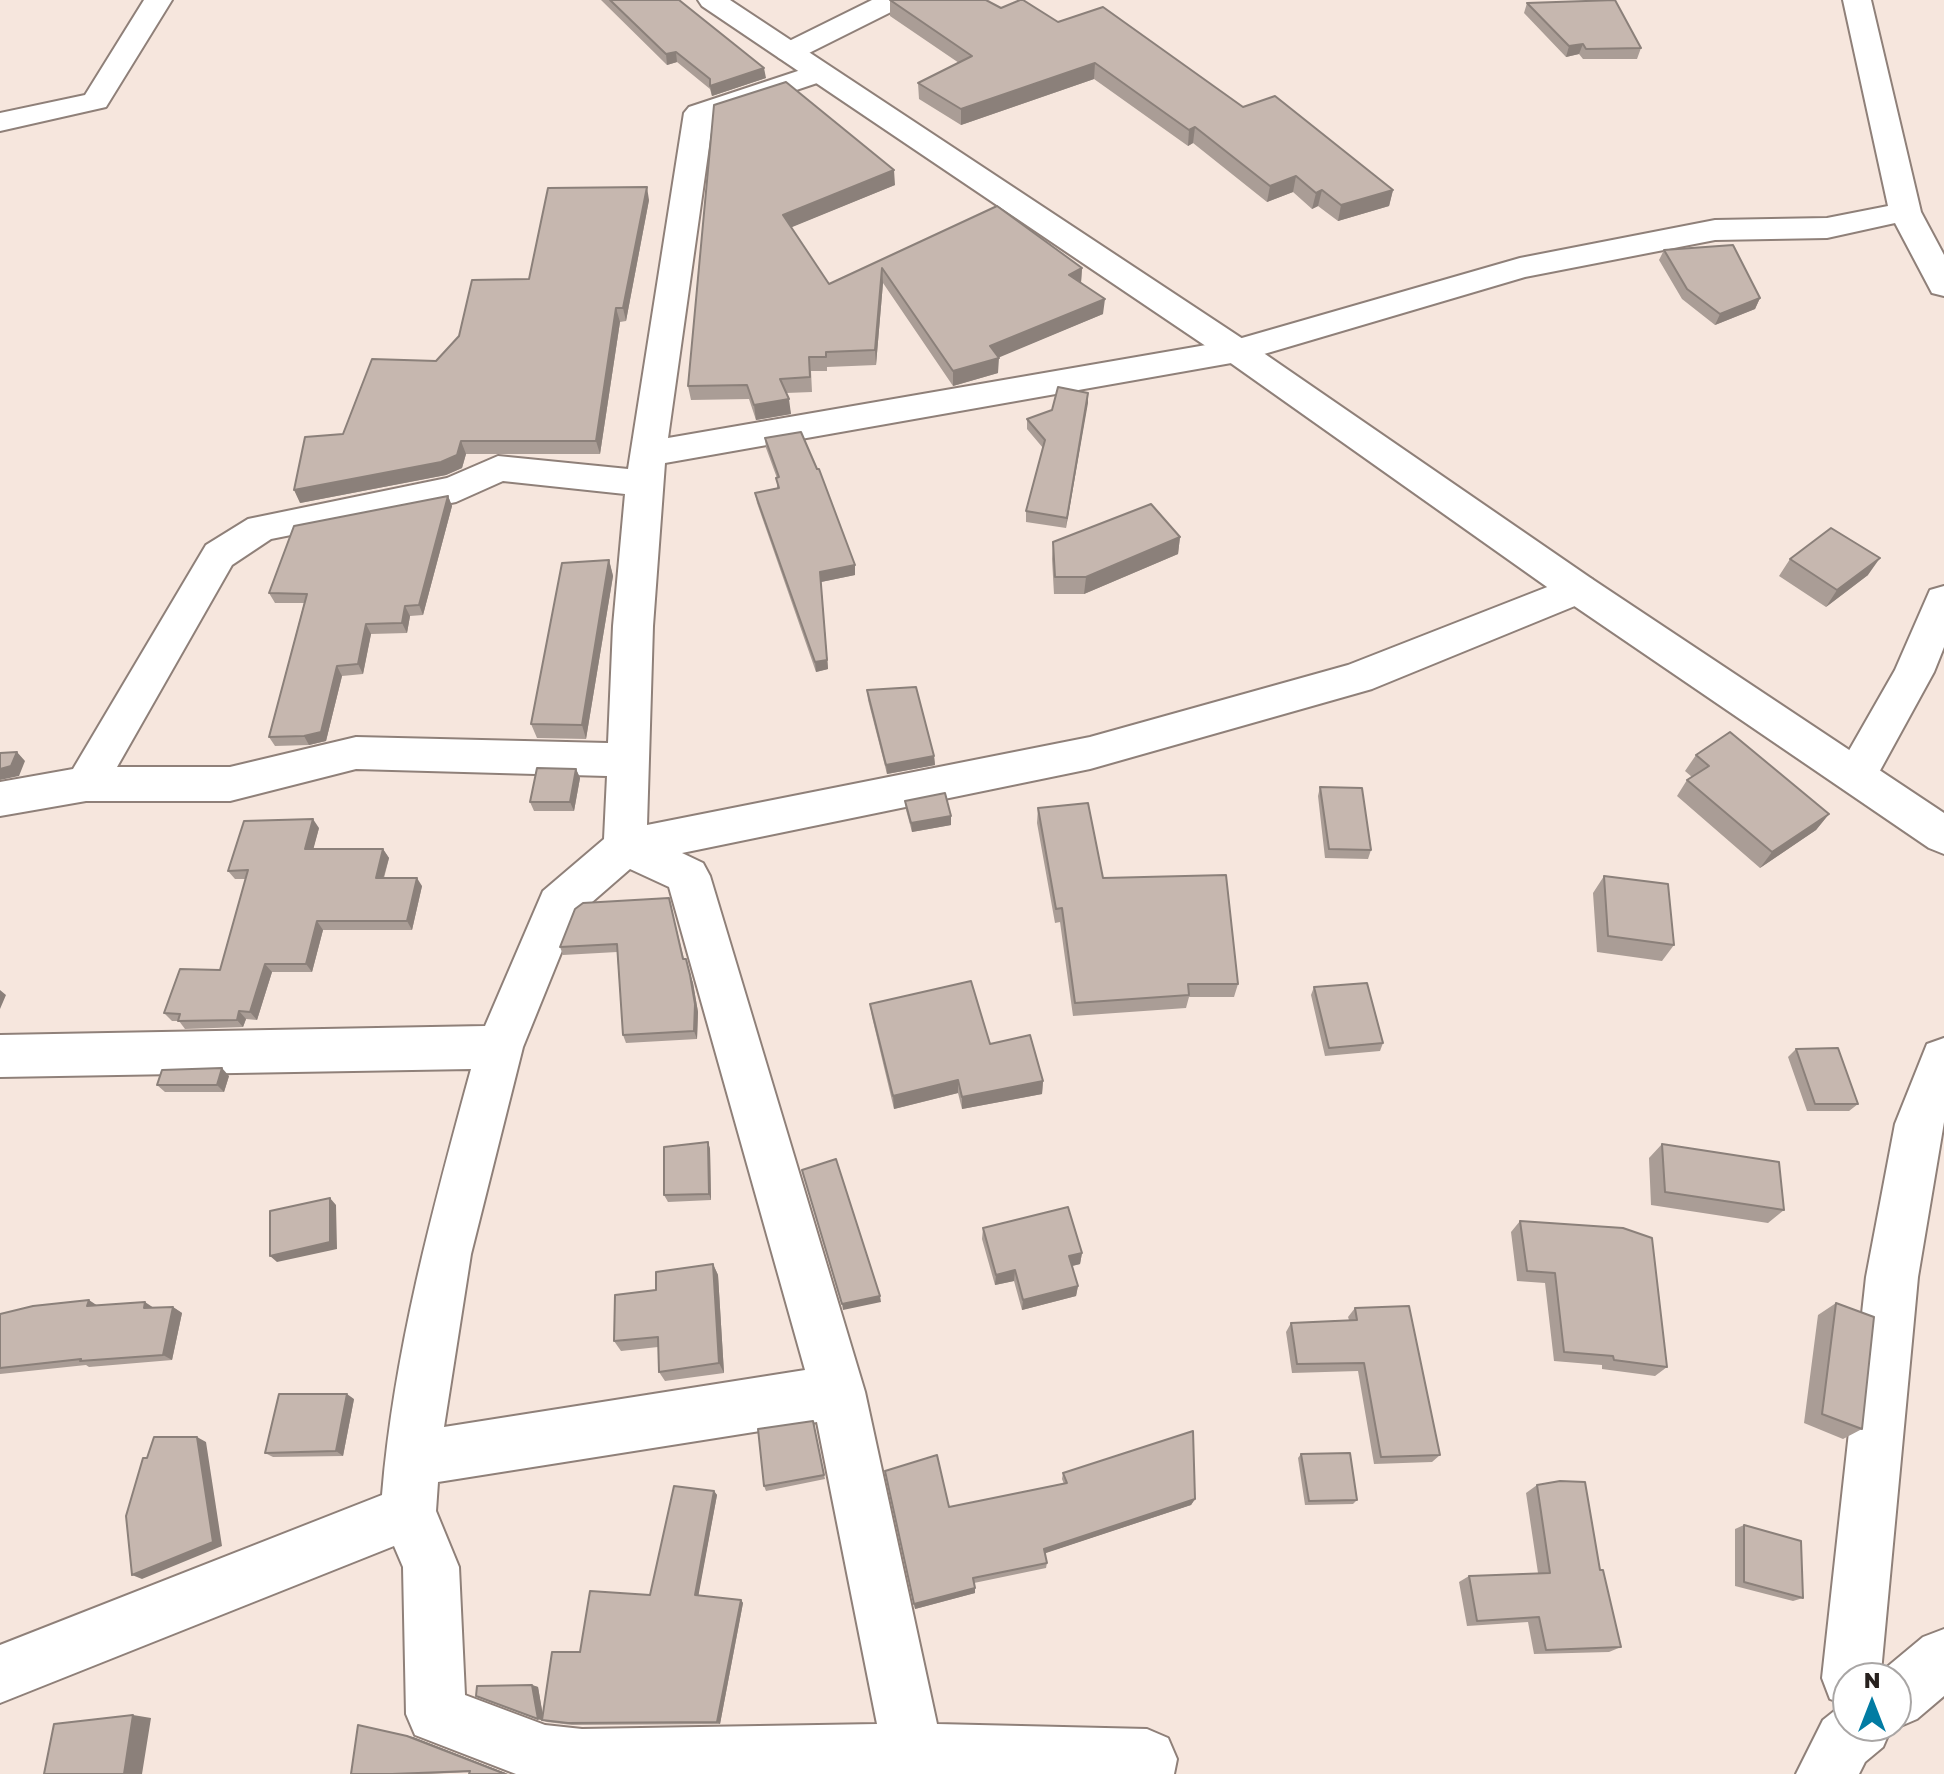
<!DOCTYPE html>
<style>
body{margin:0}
#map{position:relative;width:1944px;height:1774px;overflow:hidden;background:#f6e6dd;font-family:"Golos Text",sans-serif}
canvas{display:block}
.north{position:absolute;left:1832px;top:1662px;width:80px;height:80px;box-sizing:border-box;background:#fff;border:2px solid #a9a6a5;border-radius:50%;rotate:0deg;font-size:22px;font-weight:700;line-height:32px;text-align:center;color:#27211e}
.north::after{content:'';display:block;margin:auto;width:28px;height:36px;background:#027ca3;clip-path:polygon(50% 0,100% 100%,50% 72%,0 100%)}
</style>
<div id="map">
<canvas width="1944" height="1774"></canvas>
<div class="north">N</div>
</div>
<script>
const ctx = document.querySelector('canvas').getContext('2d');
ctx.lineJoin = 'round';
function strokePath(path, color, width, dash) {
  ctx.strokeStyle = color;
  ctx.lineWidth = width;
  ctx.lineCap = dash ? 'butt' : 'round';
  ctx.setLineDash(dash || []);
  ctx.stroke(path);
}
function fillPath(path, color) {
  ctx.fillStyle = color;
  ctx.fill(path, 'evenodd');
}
const street = new Path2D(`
 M144,0H172L106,107L0,131V113L85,95Z
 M872,0H907L903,6L799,58L789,61L779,58L775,52L779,46Z
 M1843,0H1871L1921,212L1944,255V296L1932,293L1895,223L1827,238L1715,240L1525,277L1237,362L665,463L653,626L647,825L1090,737L1348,665L1578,575L1592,579L1597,589L1592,599L1372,689L1090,769L682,853L703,863L710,876L865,1392L937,1724L1147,1729L1168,1738L1177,1759L1174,1774H516L415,1735L406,1714L403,1567L394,1546L0,1703V1645L382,1495C394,1350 433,1208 471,1069L0,1077V1035L485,1026L543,891L604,839L607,776L356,769L230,801H86L0,816V782L73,769L206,545L248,519L447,478L498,456L628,469L684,113L689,107L819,64L829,67L833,73L829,79L713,118L668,438L1235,340L1520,258L1715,220L1827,218L1888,206ZM503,481L625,494L613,626L608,743L356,737L230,767H117L232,565L271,539L456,502ZM630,869L669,887L805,1370L444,1427L471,1254L523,1047L576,916ZM817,1422L877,1724L582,1729L545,1725L465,1695L459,1567L436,1511L438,1482Z
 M1944,586V647L1934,672L1871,787L1856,792L1841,787L1835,775L1895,670L1930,590Z
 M1944,1038V1122L1918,1277L1881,1672L1923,1637L1944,1629V1696L1917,1719L1896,1728L1892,1726H1896V1678H1848V1726H1892L1883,1747L1865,1762L1859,1774H1796L1823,1720L1843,1704L1830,1699L1822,1678L1866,1277L1895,1124L1927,1044Z`);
const primary = new Path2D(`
 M698,0H730L1249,343L1592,579L1944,813V854L1929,848L1564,599L1225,359L702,6Z`);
strokePath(street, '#8f8079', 4);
strokePath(primary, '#8f8079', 4);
fillPath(street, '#fff');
fillPath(primary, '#fff');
fillPath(new Path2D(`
 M601,0H679L766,78L712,96L710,89L677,62L667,65Z
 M890,0L1001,8L1058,22L1243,107L1393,190L1389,206L1338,221L1318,206L1312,209L1293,192L1267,202L1193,143L1188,146L1094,79L961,125L919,99L918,83L959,63L890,16Z
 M1527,3L1641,48L1637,59H1583L1579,54L1566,57L1524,13Z
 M714,105L895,185L791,227L829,284L997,206L1082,268L1081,282L1103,314L998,357V373L953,386L883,283L876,365L827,367V371H811L812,392L786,393L791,414L756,420L749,399L691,400L688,386Z
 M649,200L626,321L620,322L600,454H466L462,468L446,475L300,503L436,361L529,279Z
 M1664,250L1760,298L1755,309L1715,325L1682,299L1659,260Z
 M1088,393L1066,528L1026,522V511L1043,448L1027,429V419L1052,410Z
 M765,438L855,575L821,582L828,669L816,672L757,503L755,493L777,488V478L766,448Z
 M448,496L452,506L423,615L410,616L407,633L371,634L363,674L342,676L326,741L309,745L275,746L269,737L304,603H275L269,593Z
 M1180,537L1178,554L1084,594H1054L1052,559L1053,542Z
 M1790,559L1868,575L1826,607L1779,576Z
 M609,560L613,576L586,739L537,738L531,724Z
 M867,690L934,756L935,765L887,774L868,700Z
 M1696,755L1829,814L1816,830L1760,868L1677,796L1687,780L1692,777L1685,771Z
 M576,769L580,778L574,811H534L530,802Z
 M1320,787L1371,850L1368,859L1325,858L1318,796Z
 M905,801L951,816V825L912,832L906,810Z
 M1038,808L1103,878L1238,984L1234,997H1189L1186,1008L1073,1016L1060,922L1055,923L1037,823Z
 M319,828L313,849H383L389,858L384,878L422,886L412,930H323L312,972H272L257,1020L246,1019L243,1027L185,1029L179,1021H172L164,1013L220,970L246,879H235L228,871Z
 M1604,876L1674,945L1662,961L1597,952L1593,893Z
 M669,898L684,959L693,983L698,1012L697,1039L626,1043L623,1035L617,952L563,955L560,947Z
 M1314,987L1383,1043L1380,1051L1325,1056L1311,995Z
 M870,1004L990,1044L1043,1081L1042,1094L962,1109L958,1093L894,1109L872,1017Z
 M1796,1049L1858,1104L1849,1111H1807L1788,1057Z
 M229,1076L224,1092H165L157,1085Z
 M708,1142L710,1149L711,1200L668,1202L664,1195Z
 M1662,1144L1784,1210L1768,1223L1651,1205L1649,1158Z
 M1520,1221L1667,1367L1655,1376L1602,1369V1365L1554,1361L1545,1283L1517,1281L1511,1232Z
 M983,1228L1082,1253L1080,1264L1072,1266L1078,1286L1076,1296L1022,1310L1014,1281L995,1285L982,1239Z
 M713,1264L718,1275L724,1373L665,1381L659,1372L658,1347L621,1351L614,1341L656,1290Z
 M1836,1303L1862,1429L1843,1439L1804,1423L1818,1315Z
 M97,1306L153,1308L173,1307L182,1313L172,1360L89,1367L86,1365L0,1374V1314Z
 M1355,1308L1440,1455L1432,1462L1374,1464L1358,1371L1292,1373L1286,1332L1291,1323L1349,1320L1348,1317Z
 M354,1399L343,1456L273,1457L265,1453Z
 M813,1421L825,1479L766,1491L764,1486Z
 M1301,1454L1357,1500L1353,1504L1305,1505L1298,1458Z
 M885,1471L949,1507L1064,1484L1062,1479L1063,1473L1195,1499L1191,1505L1045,1553L1047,1563L1046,1568L974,1583L975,1593L915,1609Z
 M1537,1485L1600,1570L1621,1647L1609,1652L1534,1654L1528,1622L1467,1626L1459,1582L1469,1576L1538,1573L1526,1493Z
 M714,1491L717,1495L698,1595L741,1600L743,1603L720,1724L572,1725L547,1722L538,1719L532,1685L538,1687L543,1717L580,1652L650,1595Z
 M1744,1525L1803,1598L1793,1601L1735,1586V1529Z
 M413,1737L508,1774H469L470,1772L429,1774H351Z`), '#aa9d96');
fillPath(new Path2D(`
 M1583,44L1579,54L1566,57L1569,46Z
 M676,52L677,62L667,65L666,54Z
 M1095,63L1094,79L961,125V109Z
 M764,68L766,78L712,96L710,86Z
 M1195,127L1193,143L1188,146L1189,130Z
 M894,170L895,185L785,230L783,215Z
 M1296,176L1293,192L1267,202L1270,186Z
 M647,187L649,200L626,321L623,308Z
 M1322,190L1318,206L1312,209L1316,193Z
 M1393,190L1389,206L1338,221L1341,205Z
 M882,268L883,283L876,365L875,350Z
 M1082,268L1081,283L1069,275Z
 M1760,298L1755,309L1715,325L1720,314Z
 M1105,299L1103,314L993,360L999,358L998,373L953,386V371L990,346Z
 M616,308L620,322L600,454L596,441Z
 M1088,393V403L1066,528L1067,518Z
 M789,399L791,414L756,420L754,405Z
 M461,441L466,454L462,468L446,475L300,503L294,490Z
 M448,496L452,506L423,615L419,605Z
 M1180,537L1178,554L1084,594L1086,577Z
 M1880,558L1868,575L1826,607L1837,590Z
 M609,560L613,576L586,739L582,725Z
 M855,565V575L821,582L828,669L816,672L815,662L820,572Z
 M405,606L410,616L407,633L402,623Z
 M366,624L371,634L363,674L358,664Z
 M337,666L342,676L326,741L309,745L304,736Z
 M17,752L25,761L19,776L0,780V769Z
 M934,756L935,765L887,774L886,765Z
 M576,769L580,778L574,811L570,802Z
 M1829,814L1816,830L1760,868L1772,852Z
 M951,816V825L912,832L911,823Z
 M313,819L319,828L311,858L305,849Z
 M383,849L389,858L381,886L376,878Z
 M417,878L422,886L412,930L407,921Z
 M317,921L323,930L312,972L306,964Z
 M686,959L693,983L698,1012L697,1039L694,1031Z
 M265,964L272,972L257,1020L250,1012Z
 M0,990L6,995L0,1009Z
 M239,1011L246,1019L243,1027L237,1020Z
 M222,1068L229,1076L224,1092L217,1085Z
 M958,1080V1093L894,1109L893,1096Z
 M1043,1081L1042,1094L962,1109V1097Z
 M708,1142L710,1149L711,1200L709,1194Z
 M330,1198L336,1205L337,1249L277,1262L270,1256Z
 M1082,1253L1080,1264L1068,1267L1069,1256Z
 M713,1264L718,1275L724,1373L719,1363Z
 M1015,1270L1014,1281L995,1285L996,1275Z
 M1078,1286L1076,1296L1022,1310L1023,1300Z
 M880,1296L881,1302L843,1310L842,1304Z
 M89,1300L98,1306H87Z
 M145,1302L154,1308H144Z
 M173,1307L182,1313L172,1360L163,1355Z
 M347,1394L354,1399L343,1456L336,1451Z
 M197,1437L206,1442L222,1546L142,1579L132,1575Z
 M714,1491L717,1495L698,1598L695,1595Z
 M1195,1499L1191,1505L1043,1554L1044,1549Z
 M975,1588V1593L915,1609L914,1604Z
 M741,1600L743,1603L720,1724L717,1722Z
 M532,1685L538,1687L544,1721L538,1719Z
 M133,1715L151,1718L142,1774H124Z
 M407,1736L413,1737L508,1774H505Z`), '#8b807a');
const building = new Path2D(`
 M610,0H679L764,68L710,86V79L676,52L666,54Z
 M890,0H986L1001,8L1020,0H1023L1058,22L1103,7L1243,107L1275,96L1393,190L1341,205L1322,190L1316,193L1296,176L1270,186L1195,127L1189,130L1095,63L961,109L918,83L972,56Z
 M1615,0L1641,48L1586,49L1583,44L1569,46L1527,3Z
 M786,82L894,170L783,215L829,284L997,206L1082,268L1069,275L1105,299L990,346L999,358L953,371L882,268L875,350L826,352V357H809L810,377L780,379L789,399L754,405L747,385L688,386L714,105Z
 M647,187L623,308H616L596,441H461L457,455L441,462L294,490L305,437L343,434L372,359L436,361L459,336L472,280L529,279L548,188Z
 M1733,245L1760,298L1720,314L1687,289L1664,250Z
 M1058,387L1088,393L1067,518L1026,511L1045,440L1027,419L1052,410Z
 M801,432L817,469H819L855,565L820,572L827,660L815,662L755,493L779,488L776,478L779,477L765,438Z
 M448,496L419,605L405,606L402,623L366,624L358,664L337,666L321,732L304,736L269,737L307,594L269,593L294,526Z
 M1151,504L1180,537L1086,577H1055L1053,542Z
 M1831,528L1880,558L1837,590L1790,559Z
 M609,560L582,725L531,724L562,563Z
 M916,687L934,756L886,765L867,690Z
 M1730,732L1829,814L1772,852L1687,780L1709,766L1696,755Z
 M17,752L11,766L0,769V753Z
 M537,768L576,769L570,802H530Z
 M1320,787L1362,788L1371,850L1329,849Z
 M945,793L951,816L911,823L905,801Z
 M1088,803L1103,878L1226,875L1238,984H1188L1189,995L1075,1003L1062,908L1056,909L1038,808Z
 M313,819L305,849H383L376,878H417L407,921H317L306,964H265L250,1012L239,1011L237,1020L178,1021L180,1014L164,1013L180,969L220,970L248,870L228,871L244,821Z
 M1604,876L1668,884L1674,945L1608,936Z
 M669,898L683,959H686L690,975L695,1004L694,1031L623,1035L617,944L560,947L575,909L583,903Z
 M971,981L990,1044L1030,1035L1043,1081L962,1097L958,1080L893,1096L870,1004Z
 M1367,983L1383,1043L1329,1048L1314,987Z
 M1838,1048L1858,1104H1815L1796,1049Z
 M222,1068L217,1085H157L162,1070Z
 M708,1142L709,1194L664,1195V1147Z
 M1662,1144L1779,1162L1784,1210L1665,1192Z
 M836,1159L880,1296L842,1304L802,1170Z
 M330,1198V1242L270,1256V1211Z
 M1068,1207L1082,1253L1069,1256L1078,1286L1023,1300L1015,1270L996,1275L983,1228Z
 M1520,1221L1623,1228L1652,1238L1667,1367L1614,1360L1613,1356L1564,1352L1555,1273L1527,1271Z
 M713,1264L719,1363L659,1372L658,1337L614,1341L615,1295L656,1290V1272Z
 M89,1300L87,1306L145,1302L144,1308L173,1307L163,1355L80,1361L81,1359L0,1368V1314L33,1306Z
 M1836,1303L1874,1317L1862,1429L1822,1414Z
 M1409,1306L1440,1455L1381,1457L1364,1363L1297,1364L1291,1323L1357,1320L1355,1308Z
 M279,1394H347L336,1451L265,1453Z
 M813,1421L824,1475L764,1486L758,1429Z
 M1193,1431L1195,1499L1044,1549L1047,1563L973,1578L975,1588L914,1604L885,1471L937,1455L949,1507L1067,1483L1063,1473Z
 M154,1437H197L213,1542L132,1575L126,1516L143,1458H147Z
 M1350,1453L1357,1500L1309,1501L1301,1454Z
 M1560,1481L1585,1482L1600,1570H1603L1621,1647L1546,1650L1539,1617L1477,1621L1469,1576L1550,1573L1537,1485Z
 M674,1486L714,1491L695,1595L741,1600L717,1722L568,1723L542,1720L552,1652H580L590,1591L650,1595Z
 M1744,1525L1801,1541L1803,1598L1744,1582Z
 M532,1685L538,1719L476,1696L477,1686Z
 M133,1715L124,1774H44L54,1724Z
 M358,1725L407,1736L505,1774H469L470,1771L392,1774H351Z`);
fillPath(building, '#c6b7af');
strokePath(building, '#8b807a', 2);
</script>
